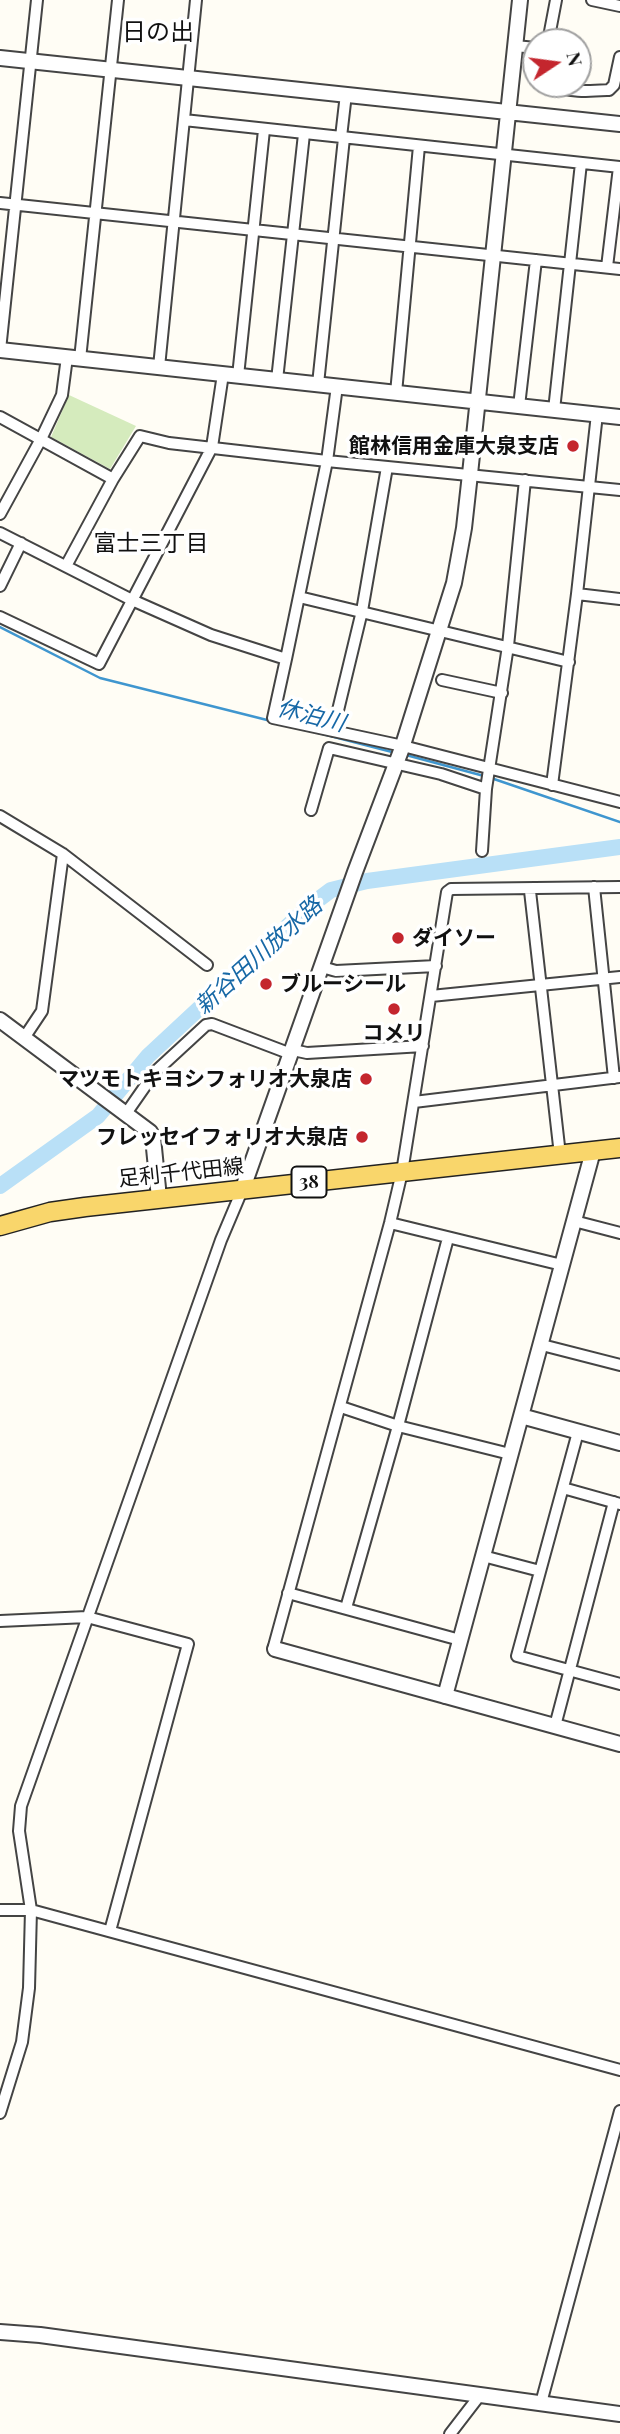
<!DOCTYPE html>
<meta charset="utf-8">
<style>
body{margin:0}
#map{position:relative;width:620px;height:2434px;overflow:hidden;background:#fffdf5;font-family:"Playfair Display",serif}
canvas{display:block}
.north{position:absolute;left:522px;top:28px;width:70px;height:70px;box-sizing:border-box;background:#fff;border:2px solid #a0a0a0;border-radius:50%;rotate:77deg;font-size:19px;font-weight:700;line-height:28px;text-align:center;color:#111}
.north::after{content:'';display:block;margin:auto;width:24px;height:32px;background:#c4262e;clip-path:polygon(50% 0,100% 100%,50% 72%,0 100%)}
</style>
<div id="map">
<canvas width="620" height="2434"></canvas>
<div class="north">N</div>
</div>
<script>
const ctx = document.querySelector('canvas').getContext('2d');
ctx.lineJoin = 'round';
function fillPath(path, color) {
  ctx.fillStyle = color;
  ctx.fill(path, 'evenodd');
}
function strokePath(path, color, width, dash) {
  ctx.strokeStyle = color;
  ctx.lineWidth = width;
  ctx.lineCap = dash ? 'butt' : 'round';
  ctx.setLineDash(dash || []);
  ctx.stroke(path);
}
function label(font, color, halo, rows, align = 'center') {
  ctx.font = font + ' "Playfair Display","Noto Sans JP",serif';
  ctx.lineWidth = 7;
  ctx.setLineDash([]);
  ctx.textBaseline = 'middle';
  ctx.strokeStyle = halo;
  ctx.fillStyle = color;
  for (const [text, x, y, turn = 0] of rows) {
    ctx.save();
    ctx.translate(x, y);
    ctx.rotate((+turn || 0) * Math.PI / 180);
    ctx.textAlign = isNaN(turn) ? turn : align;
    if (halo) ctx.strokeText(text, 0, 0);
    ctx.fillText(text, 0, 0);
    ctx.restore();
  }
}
fillPath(new Path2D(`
 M69,395L136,426L110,469L51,437Z`), '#d5ebbd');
strokePath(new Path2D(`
 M0,627L100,678L271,721
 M311,731L396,753
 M406,755L484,776
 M491,778L620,822`), '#3f96cf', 2.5);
strokePath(new Path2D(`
 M0,1186L98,1116L148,1056L307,908L331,890L367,881L620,847`), '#b9e0f7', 16);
const minor = new Path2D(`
 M592,0L620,6
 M548,42L556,0
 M515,46L536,48
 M551,84C566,93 592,91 609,90L614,85L620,57
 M184,120L620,167
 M341,137L346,94
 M0,203L620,269
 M607,267L619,167
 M0,350L37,0
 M80,359L118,0
 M159,367L196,0
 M238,376L264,130
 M277,380L304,134
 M318,384L344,138
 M396,393L419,146
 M519,406L536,260
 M554,410L581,163
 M0,417L113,479
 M0,514L41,439L62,395L67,357
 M0,533L132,600L211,635L286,659L327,461L337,386
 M66,566L113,479L140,436L169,443L327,461L620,490
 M0,586L21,543
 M577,594L620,599
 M299,597L569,662
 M0,617L99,664L212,447L223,374
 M286,659L273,718L403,746L620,802
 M442,680L502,693
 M333,731L362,611L387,467
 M552,785L577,594L597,414
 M311,810L329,748L441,774L486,789
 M0,816L63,854L207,965
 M482,851L486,789L508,646L525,480
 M594,887L614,1078
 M530,891L560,1155
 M322,967L336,971L436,966
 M431,996L620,977
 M24,1038L42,1011L63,854
 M293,1050L307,1053L423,1046
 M414,1102L620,1077
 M125,1115L155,1072L206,1025L212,1024L291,1054
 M574,1221L620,1233
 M390,1223L562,1265
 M542,1345L620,1365
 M341,1407L398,1426L510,1454
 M578,1432L517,1656L620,1684
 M563,1488L620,1504
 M483,1556L540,1571
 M288,1593L460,1640
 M346,1608L398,1426L448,1238
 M0,1621L87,1617L188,1644L110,1931
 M275,1649L274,1646L390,1223L402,1172L447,892L451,889L620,887
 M555,1726L614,1502
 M0,1910H31L620,2070
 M0,2113L22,2042L29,1988L31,1910L19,1831L21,1806L221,1240L243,1188
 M541,2403L620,2111
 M450,2434L480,2395`);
const tertiary = new Path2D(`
 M0,58L620,124
 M0,350L620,417
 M0,1020L150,1132L153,1138L159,1198
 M243,1188L355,872L402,748L454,583L464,528L470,474L520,0
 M521,1416L620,1443
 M275,1649L620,1744
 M445,1696L593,1151
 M0,2332L40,2335L620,2414`);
const primary = new Path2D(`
 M0,1226L50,1212L85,1207L620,1148`);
strokePath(minor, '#444', 14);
strokePath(tertiary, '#444', 18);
strokePath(primary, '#222', 21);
strokePath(minor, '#fff', 10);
strokePath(tertiary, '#fff', 14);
strokePath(primary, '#f9d66b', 18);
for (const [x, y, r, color] of [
 [573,446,7,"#c4262e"],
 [398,938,7,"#c4262e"],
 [266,984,7,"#c4262e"],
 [394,1009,7,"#c4262e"],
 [366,1079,7,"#c4262e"],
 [362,1137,7,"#c4262e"]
]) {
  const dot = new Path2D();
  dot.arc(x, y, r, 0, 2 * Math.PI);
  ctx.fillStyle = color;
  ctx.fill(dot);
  strokePath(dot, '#fff', 2.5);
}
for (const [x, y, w] of [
 [309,1182,35]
]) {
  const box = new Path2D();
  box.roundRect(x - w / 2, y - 15.5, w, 31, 5);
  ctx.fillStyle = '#fff';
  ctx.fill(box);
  strokePath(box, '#111', 2);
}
label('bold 19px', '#111', null, [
 ["38",309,1182]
]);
label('bold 21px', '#111', '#fff', [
 ["館林信用金庫大泉支店",559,446],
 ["ダイソー",412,938,"left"],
 ["ブルーシール",280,984,"left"],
 ["コメリ",394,1033,"center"],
 ["マツモトキヨシフォリオ大泉店",352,1079],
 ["フレッセイフォリオ大泉店",348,1137]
], 'right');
label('21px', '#111', '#fff', [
 ["足利千代田線",181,1173,-6]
]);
label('23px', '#111', '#fff', [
 ["富士三丁目",151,544]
]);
label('italic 23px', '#1768a6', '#fff', [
 ["休泊川",311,716,14],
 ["新谷田川放水路",259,956,-42]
]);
label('24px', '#111', '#fff', [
 ["日の出",158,33]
]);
</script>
